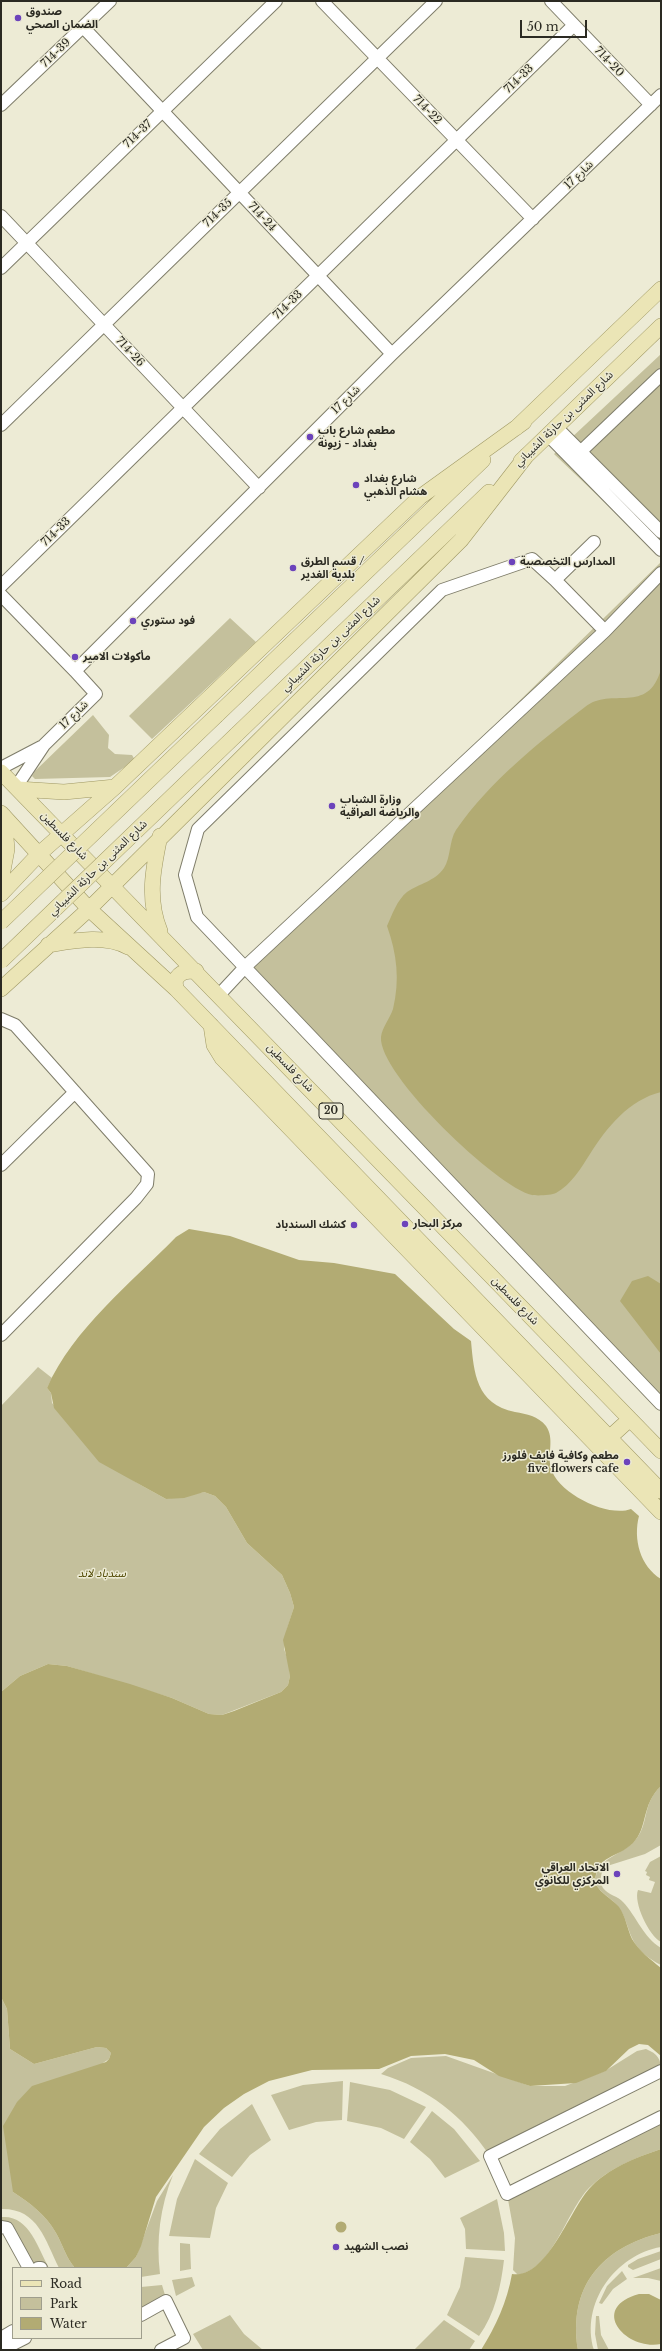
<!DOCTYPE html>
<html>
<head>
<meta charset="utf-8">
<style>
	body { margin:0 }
	#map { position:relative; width:662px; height:2351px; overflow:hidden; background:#edebd5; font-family:"Libre Baskerville",serif }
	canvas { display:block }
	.frame { position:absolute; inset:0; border:2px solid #2b2a22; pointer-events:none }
	.legend { position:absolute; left:12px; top:2267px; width:130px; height:72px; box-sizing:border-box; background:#edebd5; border:1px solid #9f9e8d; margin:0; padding:5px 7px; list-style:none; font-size:12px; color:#2b2a22 }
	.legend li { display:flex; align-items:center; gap:8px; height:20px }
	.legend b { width:20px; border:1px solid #9f9e8d }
	.scale { position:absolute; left:520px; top:20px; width:67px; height:18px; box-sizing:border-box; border:2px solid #2b2a22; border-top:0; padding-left:5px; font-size:12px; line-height:14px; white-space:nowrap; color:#2b2a22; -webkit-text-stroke:3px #edebd5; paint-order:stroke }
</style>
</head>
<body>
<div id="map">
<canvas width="662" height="2351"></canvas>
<div class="frame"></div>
<ul class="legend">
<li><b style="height:5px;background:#ebe5b6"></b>Road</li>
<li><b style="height:11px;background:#c4c09c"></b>Park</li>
<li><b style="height:11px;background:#b2ab73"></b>Water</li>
</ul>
<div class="scale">50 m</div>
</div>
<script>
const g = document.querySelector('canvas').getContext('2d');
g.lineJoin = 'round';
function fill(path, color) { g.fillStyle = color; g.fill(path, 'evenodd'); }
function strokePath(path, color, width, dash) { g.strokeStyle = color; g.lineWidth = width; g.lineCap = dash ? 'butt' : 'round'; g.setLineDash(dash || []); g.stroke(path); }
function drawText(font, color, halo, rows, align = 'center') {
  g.font = font + ' "Libre Baskerville","Noto Sans Arabic",serif'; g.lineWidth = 3; g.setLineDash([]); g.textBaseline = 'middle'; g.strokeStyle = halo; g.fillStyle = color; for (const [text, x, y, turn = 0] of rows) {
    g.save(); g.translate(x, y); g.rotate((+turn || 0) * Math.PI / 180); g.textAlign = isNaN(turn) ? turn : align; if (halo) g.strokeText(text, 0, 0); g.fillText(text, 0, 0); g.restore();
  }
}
fill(new Path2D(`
	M661,354V556L554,454Z
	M661,562V1411L249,966Z
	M230,618L256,642L152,739L129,716Z
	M93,715L109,735L108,748L115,754L132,755L135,760L110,777L35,779L32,776L35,771Z
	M38,1367L52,1378L47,1388L51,1393L52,1403L120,1472L139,1484L166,1499L204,1492L215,1496L226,1507L247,1543L282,1575L290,1593L294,1607L287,1629L284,1649L289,1663L290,1676L288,1685L281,1692L222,1715L209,1714L172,1698L67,1666L48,1664L20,1676L1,1692V1406Z
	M661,1786V1845L645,1854L604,1867C601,1874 599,1881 603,1888C608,1895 618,1896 623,1902C637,1917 643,1937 661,1948V1965C649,1959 638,1951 632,1938C627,1927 626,1917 618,1907C611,1897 601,1894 595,1883C596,1855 623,1857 637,1838C649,1822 642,1804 661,1786Z
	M661,1856V1942C649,1936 633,1902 638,1890L651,1893L655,1882L649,1880L650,1877L646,1875L647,1872L645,1871L650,1862Z
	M1,1997L7,2009L10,2049L34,2064L97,2047L106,2048L111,2053L109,2059L103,2063L14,2185L13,2192C30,2203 46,2215 56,2233C63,2245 66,2258 75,2268H59C45,2240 38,2208 1,2209Z
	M646,2049C658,2054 661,2059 661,2071L490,2156C462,2115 429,2089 381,2074L388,2068L411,2058L446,2056L530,2086H565L605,2071L637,2051Z
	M343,2081L342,2120L316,2122L289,2130L271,2095L303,2085Z
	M350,2082L390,2090L426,2107L404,2139L381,2128L347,2121Z
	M252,2104L271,2140L250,2155L232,2177L199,2154L220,2129Z
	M432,2111L454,2129L480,2161L445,2178L430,2159L410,2142Z
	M661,2118V2149C635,2158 609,2168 589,2188C566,2212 553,2269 518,2275L513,2270L515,2238L507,2194Z
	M195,2159L228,2183L216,2208L210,2238L169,2236L177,2199Z
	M173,2175C160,2207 156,2240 160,2274L141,2277V2268H126L136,2257L157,2201Z
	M497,2199L504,2233L505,2251L466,2249L465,2229L460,2218Z
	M2,2217C29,2215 38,2248 49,2268H29L1,2227Z
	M661,2233V2247C615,2255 580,2304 594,2350H578C568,2287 601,2248 661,2233Z
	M180,2243L190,2244L191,2269L180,2271Z
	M661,2251V2259L633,2270L628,2267V2265L638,2259Z
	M465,2257L504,2260C501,2286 495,2314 479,2336L447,2315L460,2287Z
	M661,2268V2281L648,2278H633Z
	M622,2271L627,2279L613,2289L602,2304L599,2303L607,2286Z
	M192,2277L195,2286L176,2296L172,2280Z
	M162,2285L165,2295L141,2310V2287Z
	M230,2315L244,2334L263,2350H203L193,2334Z
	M596,2316H599L601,2335L609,2350H598L595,2334Z
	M444,2320L475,2341L469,2350H414Z`), '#c4c09c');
fill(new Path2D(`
	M661,669V1092C629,1100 607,1127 590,1154C581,1168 571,1185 556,1193C552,1195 538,1196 532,1195C498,1188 378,1074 381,1037C382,1028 390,1018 393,1009C400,980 397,954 387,926C392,915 397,900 407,892C420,883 434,882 444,868C451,857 449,841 456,830C490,781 538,743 585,707C611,686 648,716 661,669Z
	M189,1229L230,1236L299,1260L334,1263L395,1274L454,1329L471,1341C474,1373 476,1404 515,1412C527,1414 538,1416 546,1426C555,1439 547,1454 551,1468C557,1493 608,1518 631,1509L639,1516C633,1539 640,1566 661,1579V1786C641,1805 648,1828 633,1843C617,1859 596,1854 595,1883C601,1894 611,1898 619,1907C626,1917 627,1928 632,1939C639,1951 650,1959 661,1968V2056L648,2045L639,2044L629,2049L606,2071L576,2083L530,2086L499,2076L474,2060L445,2054L411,2056L379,2069L312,2070L269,2081L244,2094L224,2108L204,2127L156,2197L141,2246L136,2257L126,2268H75C66,2258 63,2245 56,2233C46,2215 30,2203 13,2192L3,2126L17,2102L32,2086L106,2062L109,2059L111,2053L106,2048L97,2047L34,2064L10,2049L7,2009L1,1997V1692L20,1676L48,1664L67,1666L130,1684L172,1698L209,1714L222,1715L234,1711L281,1692L288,1685L290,1676L283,1640L294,1607L290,1593L282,1575L247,1543L226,1507L215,1496L204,1492L184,1498L166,1499L99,1462L54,1408L51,1393L47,1388C73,1329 131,1283 176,1237Z
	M648,1276L661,1284V1354L620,1301L632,1281Z
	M661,2149V2233C601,2248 568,2287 578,2350H481C496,2326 507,2302 512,2274C546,2280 570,2210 589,2189C608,2168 635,2158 661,2149Z
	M335.5 2227a5.5 5.5 0 1 1 11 0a5.5 5.5 0 1 1-11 0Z
	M639,2294H649L661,2300V2344C626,2351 588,2308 639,2294Z`), '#b2ab73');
const minor = new Path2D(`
	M322,1L533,219
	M551,1L651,105
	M83,27L392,354
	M1,105L110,1
	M1,216L259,488
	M1,268L276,1
	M1,425L436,1
	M556,427L661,532
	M548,435L661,550
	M575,457L661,375
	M594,542L555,580L532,559L442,590L198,829L185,875L197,917L661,1404
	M555,580L605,631
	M1,586L574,25
	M1,595L75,671
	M1,768L41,747
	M16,787L44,745L96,694L75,671L392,354L661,95
	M219,995L246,966L605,631L661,573
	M1,1019L15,1025L148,1174L147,1184L136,1198L1,1335
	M1,1165L75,1092
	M661,2071L490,2156L507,2194L661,2117
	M1,2227L7,2228L29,2268
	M38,2268H41
	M141,2315L166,2301L184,2338L161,2350
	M1,2338L13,2331
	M1,2350L25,2338`);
const major = new Path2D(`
	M516,428L661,289
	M521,461L661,326
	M217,715L483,460
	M236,735L489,492
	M1,772L661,1451
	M18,789L64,792L115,787
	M1,813L89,909L176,989L661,1491
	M1,881L7,849L4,816
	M1,894L39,854L115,787L420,497L524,422
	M160,931C147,899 153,869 160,836
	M48,945C72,941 105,934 128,947
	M1,989L89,909L461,540L527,455
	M176,989L175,981C180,971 186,971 196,971
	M211,1025L214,1045L222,1058L661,1512
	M609,1438L630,1419`);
strokePath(minor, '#7f7d6a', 14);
strokePath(major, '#9f9863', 16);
strokePath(minor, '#fff', 12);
strokePath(major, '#ebe5b6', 15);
const majorBridge = new Path2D(`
	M1,922L217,715
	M1,961L236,735`);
strokePath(majorBridge, '#9f9863', 16, []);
strokePath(majorBridge, '#ebe5b6', 15);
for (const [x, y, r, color] of [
	[18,18,4,"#6c43bb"],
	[310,437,4,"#6c43bb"],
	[356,485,4,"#6c43bb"],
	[512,562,4,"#6c43bb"],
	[293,568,4,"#6c43bb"],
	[133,621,4,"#6c43bb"],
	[75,657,4,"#6c43bb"],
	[332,806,4,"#6c43bb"],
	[405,1224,4,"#6c43bb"],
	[354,1225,4,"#6c43bb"],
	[627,1462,4,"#6c43bb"],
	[617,1874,4,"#6c43bb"],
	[336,2247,4,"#6c43bb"]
]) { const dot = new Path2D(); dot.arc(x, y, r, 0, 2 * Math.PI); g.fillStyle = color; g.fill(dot); strokePath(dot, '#edebd5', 1.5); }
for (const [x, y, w] of [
	[331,1111,24]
]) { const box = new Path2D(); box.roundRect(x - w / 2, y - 8, w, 16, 3); g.fillStyle = '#edebd5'; g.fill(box); strokePath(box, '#2b2a22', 1); }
drawText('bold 10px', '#2b2a22', null, [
	["20",331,1111]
]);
drawText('bold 11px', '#2b2a22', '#edebd5', [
	["صندوق",26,12],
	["الضمان الصحي",26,25],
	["مطعم شارع باب",318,431],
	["بغداد - زيونة",318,444],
	["شارع بغداد",364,479],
	["هشام الذهبي",364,492],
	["قسم الطرق /",301,562],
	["بلدية الغدير",301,575],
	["المدارس التخصصية",520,562],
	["فود ستوري",141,621],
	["مأكولات الامير",83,657],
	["وزارة الشباب",340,800],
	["والرياضة العراقية",340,813],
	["مركز البحار",413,1224],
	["كشك السندباد",346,1225,"right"],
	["مطعم وكافية فايف فلورز",619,1456,"right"],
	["five flowers cafe",619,1469,"right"],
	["الاتحاد العراقي",609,1868,"right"],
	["المركزي للكانوي",609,1881,"right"],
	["نصب الشهيد",344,2247]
], 'left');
drawText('11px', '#2b2a22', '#edebd5', [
	["714-39",56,53,-44],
	["714-20",609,62,46],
	["714-33",519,79,-44],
	["714-22",427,110,46],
	["714-37",138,134,-44],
	["شارع 17",579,175,-44],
	["714-35",218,213,-44],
	["714-24",262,217,47],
	["714-33",288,305,-44],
	["714-26",130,352,47],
	["شارع 17",346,400,-45],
	["شارع المثنى بن حارثة الشيباني",564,419,-44],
	["714-33",56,532,-44],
	["شارع المثنى بن حارثة الشيباني",331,644,-44],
	["شارع 17",74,715,-45],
	["شارع فلسطين",64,836,46],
	["شارع المثنى بن حارثة الشيباني",98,868,-44],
	["شارع فلسطين",290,1068,46],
	["شارع فلسطين",515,1301,46]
]);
drawText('italic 11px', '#4f4700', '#edebd5', [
	["سندباد لاند",102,1574]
]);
</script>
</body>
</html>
